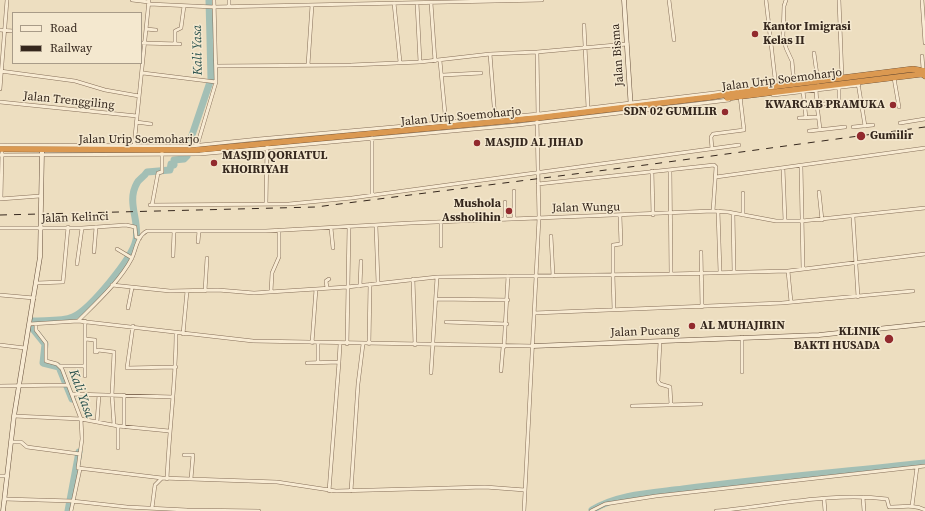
<!DOCTYPE html>
<html>
<head>
<meta charset="utf-8">
<style>
	body { margin:0 }
	#map { position:relative; width:925px; height:511px; overflow:hidden; background:#eddec0; font-family:"Source Serif 4",serif }
	canvas { display:block }
	.legend { position:absolute; left:12px; top:12px; width:130px; height:52px; box-sizing:border-box; background:#f4e8cf; border:1px solid #a89b88; margin:0; padding:5px 7px; list-style:none; font-size:12px; color:#35271d }
	.legend li { display:flex; align-items:center; gap:8px; height:20px }
	.legend b { width:20px; border:1px solid #a89b88 }
</style>
</head>
<body>
<div id="map">
<canvas width="925" height="511"></canvas>
<ul class="legend">
<li><b style="height:5px;background:#f8ebd3"></b>Road</li>
<li><b style="height:5px;background:#35271d"></b>Railway</li>
</ul>
</div>
<script>
const g = document.querySelector('canvas').getContext('2d');
g.lineJoin = 'round';
function strokePath(path, color, width, dash) { g.strokeStyle = color; g.lineWidth = width; g.lineCap = dash ? 'butt' : 'round'; g.setLineDash(dash || []); g.stroke(path); }
function drawText(font, color, halo, rows, align = 'center') {
  g.font = font + ' "Source Serif 4",serif'; g.lineWidth = 3; g.setLineDash([]); g.textBaseline = 'middle'; g.strokeStyle = halo; g.fillStyle = color; for (const [text, x, y, turn = 0] of rows) {
    g.save(); g.translate(x, y); g.rotate((+turn || 0) * Math.PI / 180); g.textAlign = isNaN(turn) ? turn : align; if (halo) g.strokeText(text, 0, 0); g.fillText(text, 0, 0); g.restore();
  }
}
strokePath(new Path2D(`
	M189,144L211,79L209,0
	M72,399L59,367L43,363L45,344L33,329V321C45,320 62,322 73,317C90,309 132,259 136,240C140,221 126,202 137,183C139,179 144,177 147,172L170,170L171,164L174,165V160L184,159L187,156
	M592,510C618,494 652,493 683,489C763,478 844,472 925,463
	M68,511L79,452`), '#a3bfb5', 7);
const street = new Path2D(`
	M132,0L149,2
	M669,0L674,40
	M766,0L776,87
	M786,0L784,6L783,36L786,48L792,61L794,84
	M839,0L842,78
	M922,0L925,43
	M394,3L400,62
	M417,3L420,62
	M431,3L435,61
	M149,4L214,7L542,0
	M229,6V0
	M584,25L588,108
	M146,29L156,30
	M0,30L13,31
	M141,43L180,44
	M175,44V31L181,28L184,6
	M537,52L538,116
	M814,53L818,82
	M490,54L495,118
	M922,56L923,68
	M440,61L446,124
	M308,65L312,5
	M216,66L351,65L420,62L490,54L537,52L627,44
	M0,71L75,81L105,90L139,96
	M143,73L216,82
	M443,75L481,73
	M894,78L899,107
	M858,83L865,126
	M0,89L7,0
	M816,89L817,105H819L839,101V86
	M803,91L806,118
	M773,95L859,85
	M0,102L137,116
	M817,105L820,129
	M799,118L818,117
	M136,122L151,124
	M900,123L925,119
	M853,127L873,125
	M809,131L845,127
	M0,145L191,146L259,139L539,114L739,90
	M134,146L149,0
	M197,146L216,82L214,0
	M712,149L711,137L713,134L744,130L740,96
	M0,155L200,154L518,125L729,100
	M801,166L803,269
	M783,168L785,221
	M670,170L671,274
	M652,171L653,215
	M716,177L925,148
	M538,184L714,165L716,167L713,211
	M819,192L822,220
	M372,195V138
	M1,198L2,152
	M0,199L40,196
	M266,204L267,146
	M150,205L289,204L352,198L739,145
	M152,205L158,173L162,172V152
	M718,211L720,272
	M733,213L734,272
	M743,215V193
	M853,217L858,297
	M514,219V191
	M505,220V202
	M376,226L378,283
	M0,228H82L126,225L135,227L136,237L140,238
	M331,228L333,248
	M551,236L553,276
	M198,242L199,231
	M441,246V222
	M117,249L132,258
	M94,252L96,227
	M701,252L702,307
	M173,256L174,232
	M77,264L82,228
	M788,271L791,302
	M613,275V245L621,244L620,216
	M613,275L614,310
	M437,277L671,274L788,271L925,254
	M413,279L415,345
	M37,283L63,282L68,227
	M112,285L170,291L218,290L254,293L347,287L437,277L431,373
	M360,286L361,261
	M327,288L326,281L329,279
	M205,291L207,258
	M271,292L272,273L279,257V230
	M0,295L34,298
	M436,299L508,300
	M128,308L132,288
	M534,313L782,303L913,291
	M78,321C97,302 120,281 132,258C136,249 137,236 147,231H266L411,223L713,211L728,212L776,221H802L925,208
	M85,321V376
	M446,322L507,324
	M30,324L78,321L253,341L533,346
	M36,324V330L46,343V361L57,364L62,369L81,419L82,439L78,468L162,478
	M133,326L127,368L176,367
	M183,334L187,291
	M85,339L95,340V352H97L98,350L114,352L112,395L114,425
	M660,342L658,381L660,384L670,387L671,405
	M312,343L316,289
	M318,343V362
	M347,344L349,227
	M369,344L370,284
	M0,345L25,348
	M504,347L508,276
	M339,362L340,344
	M307,363L339,362L329,491
	M60,366H85
	M501,371L503,347
	M742,372V337
	M0,386L68,385
	M73,394L173,397
	M124,395V427
	M632,406L701,404
	M14,416L81,419L118,426L169,431
	M97,422L99,395
	M11,442H21L27,447L80,454
	M118,448V426
	M184,455H193L191,479
	M0,476H7
	M167,479C169,430 176,382 176,333
	M351,491L358,384L363,344
	M863,497L864,511
	M5,499L72,501L127,507L187,510L259,511
	M824,499L825,511
	M912,506L917,467
	M152,508L155,485L162,478L277,482L336,491L485,487L525,490
	M71,511L80,469
	M524,511L539,218L537,121
	M591,511L605,504L656,496L925,466
	M716,511C773,506 830,492 887,499L889,507C901,507 915,504 925,510`);
const secondary = new Path2D(`
	M624,0L631,110
	M533,346L819,335L925,324
	M3,511L14,416L40,257L42,152`);
const highway = new Path2D(`
	M727,98L922,74L925,76
	M0,149L196,150L537,118L711,97L770,87L913,69L925,71`);
strokePath(street, '#856e58', 4);
strokePath(secondary, '#67503c', 5);
strokePath(highway, '#533d2d', 6);
strokePath(street, '#f8ebd3', 3);
strokePath(secondary, '#f8ebd3', 4);
strokePath(highway, '#db9951', 5.5);
strokePath(new Path2D(`
	M0,215L316,207L653,164L925,127`), '#35271d', 1, [7, 7]);
for (const [x, y, r, color] of [
	[755,34,4,"#922a2e"],
	[893,105,4,"#922a2e"],
	[725,112,4,"#922a2e"],
	[861,136,5,"#922a2e"],
	[477,143,4,"#922a2e"],
	[214,163,4,"#922a2e"],
	[509,211,4,"#922a2e"],
	[692,326,4,"#922a2e"],
	[889,339,5,"#922a2e"]
]) { const dot = new Path2D(); dot.arc(x, y, r, 0, 2 * Math.PI); g.fillStyle = color; g.fill(dot); strokePath(dot, '#f4e8cf', 1.5); }
drawText('bold 12px', '#35271d', '#f4e8cf', [
	["Kantor Imigrasi",763,27],
	["Kelas II",763,41],
	["KWARCAB PRAMUKA",885,105,"right"],
	["SDN 02 GUMILIR",717,112,"right"],
	["Gumilir",870,136],
	["MASJID AL JIHAD",485,143],
	["MASJID QORIATUL",222,156],
	["KHOIRIYAH",222,170],
	["Mushola",501,204,"right"],
	["Assholihin",501,218,"right"],
	["AL MUHAJIRIN",700,326],
	["KLINIK",880,332,"right"],
	["BAKTI HUSADA",880,346,"right"]
], 'left');
drawText('12px', '#35271d', '#f4e8cf', [
	["Jalan Bisma",618,55,-94],
	["Jalan Urip Soemoharjo",782,80,-7],
	["Jalan Trenggiling",69,101,6],
	["Jalan Urip Soemoharjo",461,117,-5],
	["Jalan Urip Soemoharjo",139,140],
	["Jalan Wungu",586,208,-1],
	["Jalan Kelinci",75,218,-2],
	["Jalan Pucang",645,332,-2]
]);
drawText('italic 13px', '#2c5450', '#f4e8cf', [
	["Kali Yasa",198,50,-91],
	["Kali Yasa",81,394,70]
]);
</script>
</body>
</html>
